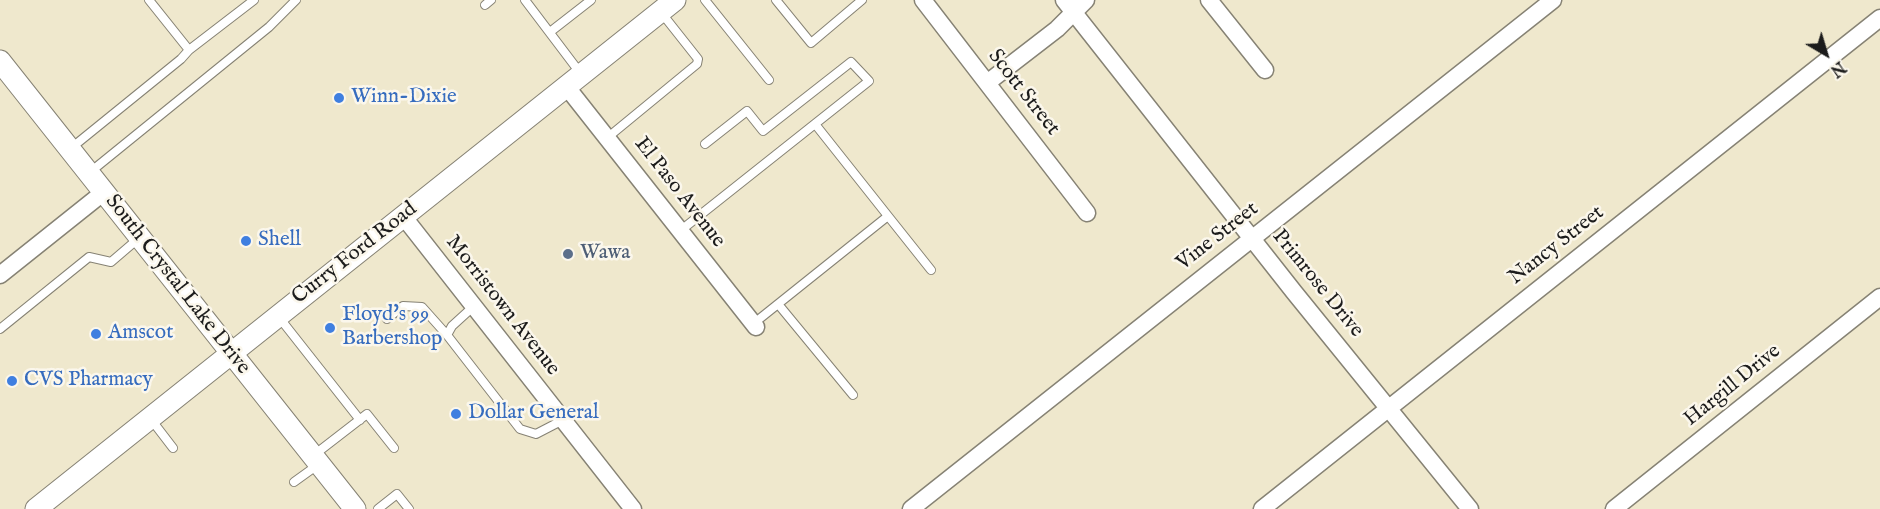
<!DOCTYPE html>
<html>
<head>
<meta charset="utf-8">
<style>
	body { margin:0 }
	#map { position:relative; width:1880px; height:509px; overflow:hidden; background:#efe8cd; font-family:"IM FELL English",serif }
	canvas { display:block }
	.north { position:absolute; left:1796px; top:24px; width:60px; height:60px; -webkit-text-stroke:4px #fbf7ec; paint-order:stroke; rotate:142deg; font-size:16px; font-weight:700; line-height:24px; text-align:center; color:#1c1c1c }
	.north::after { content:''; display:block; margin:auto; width:21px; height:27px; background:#1c1c1c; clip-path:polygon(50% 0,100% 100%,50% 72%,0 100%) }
</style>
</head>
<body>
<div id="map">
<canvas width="1880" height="509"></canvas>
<div class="north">N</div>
</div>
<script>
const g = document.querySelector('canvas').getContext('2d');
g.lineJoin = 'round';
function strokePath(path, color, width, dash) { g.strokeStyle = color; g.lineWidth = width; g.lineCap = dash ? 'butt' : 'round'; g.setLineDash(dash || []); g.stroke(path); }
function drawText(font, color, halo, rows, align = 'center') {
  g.font = font + ' "IM FELL English",serif'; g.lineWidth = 5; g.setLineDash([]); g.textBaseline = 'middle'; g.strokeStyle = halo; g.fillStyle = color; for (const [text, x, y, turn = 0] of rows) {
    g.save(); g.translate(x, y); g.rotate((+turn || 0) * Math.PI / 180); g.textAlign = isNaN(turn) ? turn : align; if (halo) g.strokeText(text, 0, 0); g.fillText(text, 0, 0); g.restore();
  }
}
const service = new Path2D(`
	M149,0L189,50L254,0
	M525,0L581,74
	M705,0L769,80
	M776,0L811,43L862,0
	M485,5L491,0
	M550,32L591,0
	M815,124L888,216
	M607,138L697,64L698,59L660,11
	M70,149L181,59L189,50
	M89,173L269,27L296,0
	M680,231L869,81L851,62L763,131L747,111L705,144
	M778,304L888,216L931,270
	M474,306L452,326L447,335L520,429L536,434L563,420
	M278,316L360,420
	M387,319L403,306L422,307L447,335
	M753,324L778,304L853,395
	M0,329L89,257L111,262L139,238
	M150,418L173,448
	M314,455L367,414L394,448
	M294,482L319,464
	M378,509L397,494L409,509`);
const minor = new Path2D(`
	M923,0L1087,213
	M1064,0L1294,292L1470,509
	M1209,0L1265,70
	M987,83L1057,29L1086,0
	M566,86L756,327
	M403,216L633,509
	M0,275L104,192
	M911,509L1553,0
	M1262,509L1880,18
	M1614,509L1880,297`);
const tertiary = new Path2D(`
	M0,61L355,509
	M36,509L675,0`);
strokePath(service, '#868274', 10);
strokePath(minor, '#868274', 19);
strokePath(tertiary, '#868274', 23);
strokePath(service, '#fff', 8);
strokePath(minor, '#fff', 16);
strokePath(tertiary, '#fff', 21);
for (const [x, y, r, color] of [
	[339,98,6,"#3f7fe0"],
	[246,241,6,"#3f7fe0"],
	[568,254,6,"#5c6f8a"],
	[330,328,6,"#3f7fe0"],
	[96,334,6,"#3f7fe0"],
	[12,381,6,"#3f7fe0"],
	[456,414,6,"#3f7fe0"]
]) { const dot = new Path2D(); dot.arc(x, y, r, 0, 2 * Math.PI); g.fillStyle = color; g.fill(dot); strokePath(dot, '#fbf7ec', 2); }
drawText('21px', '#1c1c1c', '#fbf7ec', [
	["Scott Street",1023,93,52],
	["El Paso Avenue",679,193,52],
	["Vine Street",1218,237,-38],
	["Nancy Street",1557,246,-38],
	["Curry Ford Road",355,254,-38],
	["Primrose Drive",1317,284,51],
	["South Crystal Lake Drive",177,285,52],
	["Morristown Avenue",502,306,52],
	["Hargill Drive",1733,386,-39]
]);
drawText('21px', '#366cbe', '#fbf7ec', [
	["Winn-Dixie",351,98],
	["Shell",258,241],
	["Floyd's 99",342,316],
	["Barbershop",342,340],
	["Amscot",108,334],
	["CVS Pharmacy",24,381],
	["Dollar General",468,414]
], 'left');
drawText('21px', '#4e5e75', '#fbf7ec', [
	["Wawa",580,254]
], 'left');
</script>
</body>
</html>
